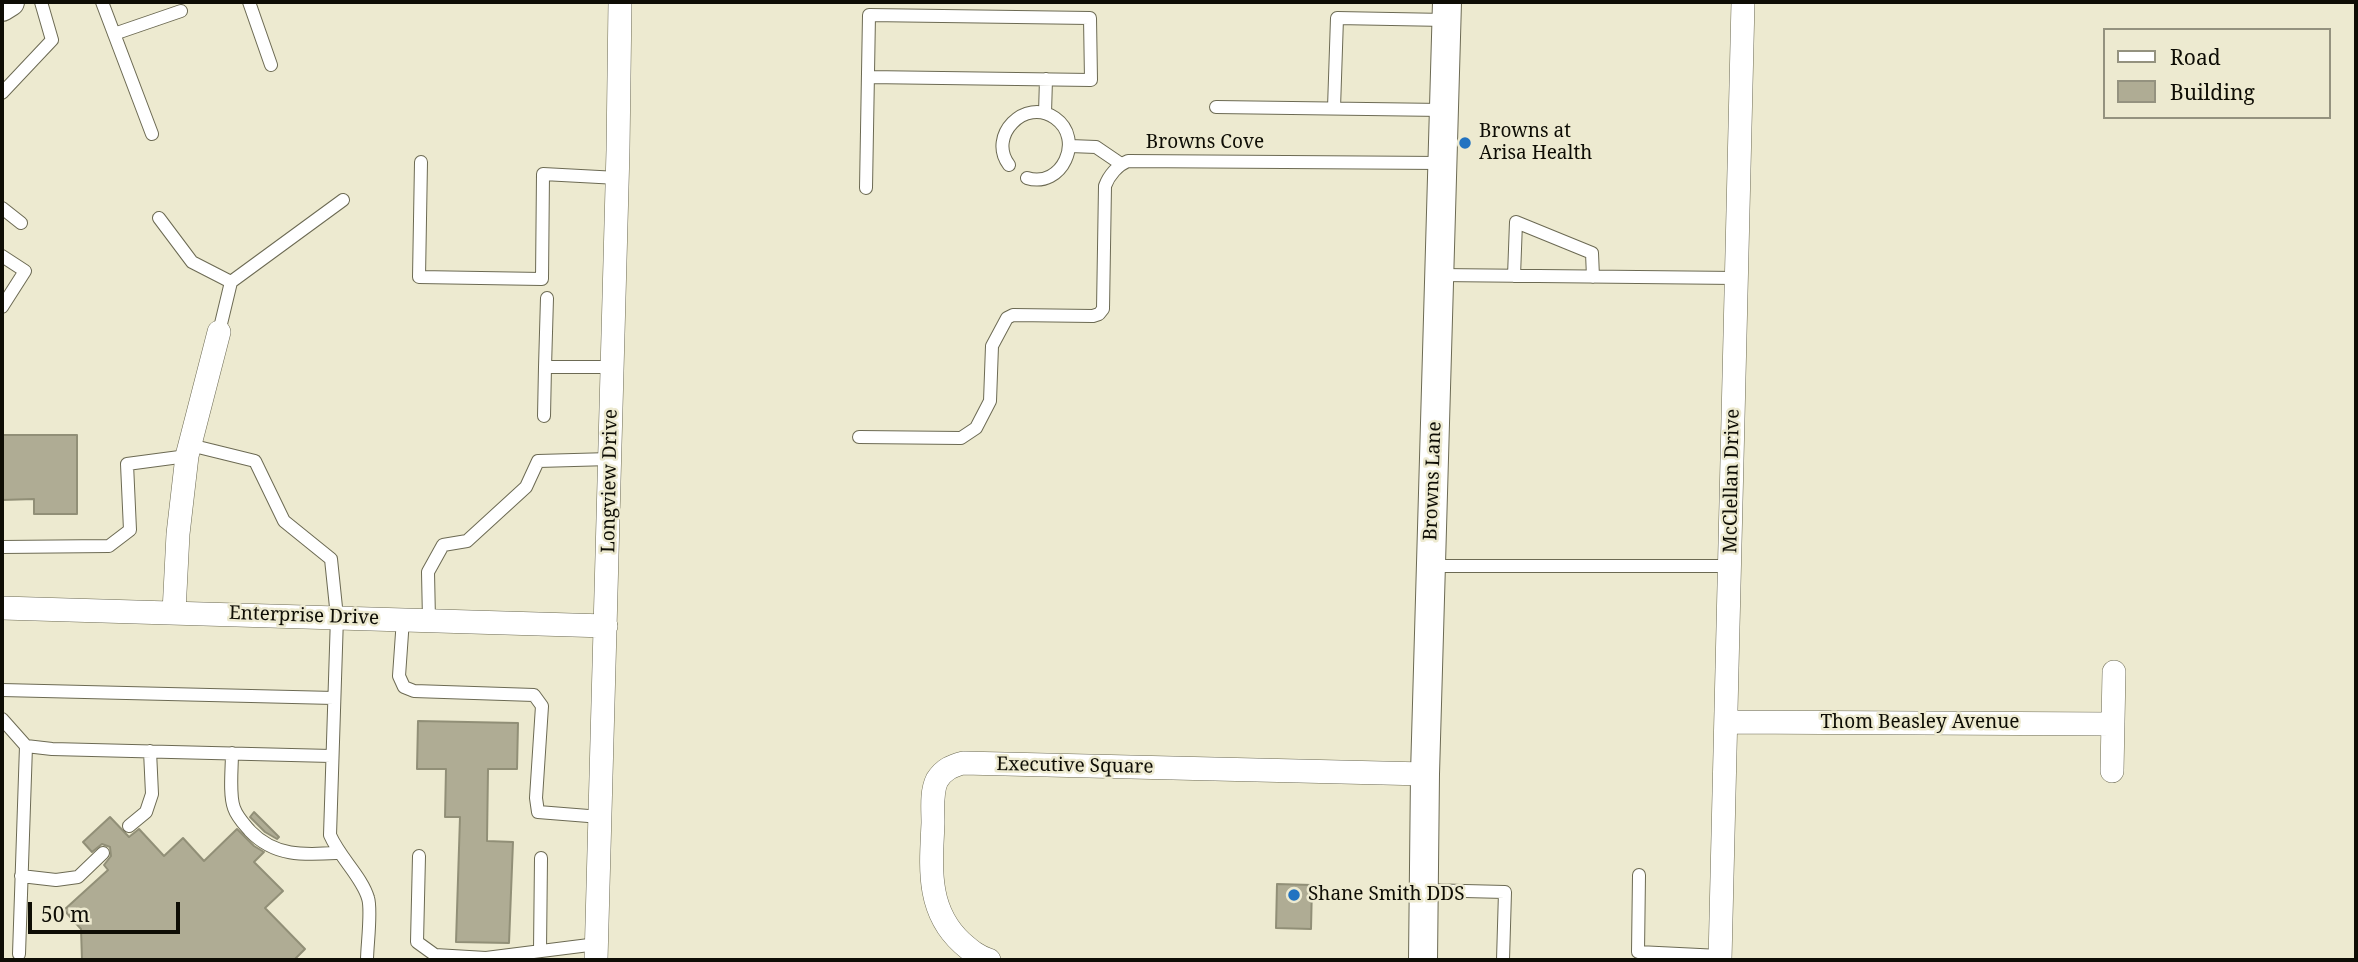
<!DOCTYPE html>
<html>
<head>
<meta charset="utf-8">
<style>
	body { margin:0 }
	#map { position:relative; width:2358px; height:962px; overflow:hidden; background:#edead0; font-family:"Noto Serif",serif }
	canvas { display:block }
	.frame { position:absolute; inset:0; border:4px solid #0e0d05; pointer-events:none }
	.legend { position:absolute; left:2103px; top:28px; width:228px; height:91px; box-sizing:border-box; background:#edead0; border:2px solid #94927f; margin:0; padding:9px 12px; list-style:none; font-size:21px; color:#0e0d05 }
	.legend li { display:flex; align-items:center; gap:14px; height:35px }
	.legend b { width:35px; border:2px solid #94927f }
	.scale { position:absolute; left:28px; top:902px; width:152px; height:32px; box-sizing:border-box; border:4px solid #0e0d05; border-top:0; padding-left:9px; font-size:21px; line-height:24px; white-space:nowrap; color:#0e0d05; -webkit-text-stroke:5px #edead0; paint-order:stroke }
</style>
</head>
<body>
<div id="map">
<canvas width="2358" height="962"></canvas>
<div class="frame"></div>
<ul class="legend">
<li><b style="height:9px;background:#fff"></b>Road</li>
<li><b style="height:19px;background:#afac94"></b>Building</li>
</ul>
<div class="scale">50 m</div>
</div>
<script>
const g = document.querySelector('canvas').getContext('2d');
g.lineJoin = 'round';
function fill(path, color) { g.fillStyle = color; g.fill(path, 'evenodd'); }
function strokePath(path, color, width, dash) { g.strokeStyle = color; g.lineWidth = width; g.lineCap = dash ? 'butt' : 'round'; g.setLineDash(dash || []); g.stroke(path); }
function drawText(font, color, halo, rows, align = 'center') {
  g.font = font + ' "Noto Serif",serif'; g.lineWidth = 5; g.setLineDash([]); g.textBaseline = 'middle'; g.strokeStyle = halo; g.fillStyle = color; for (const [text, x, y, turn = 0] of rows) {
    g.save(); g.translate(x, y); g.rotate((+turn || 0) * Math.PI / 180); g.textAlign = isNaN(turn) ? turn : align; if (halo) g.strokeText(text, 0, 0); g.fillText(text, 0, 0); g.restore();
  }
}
const building = new Path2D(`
	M2,435H77V514H34V499L2,500Z
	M418,721L518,723L517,769H488L487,841L513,842L509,943L456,942L460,817H445L446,769H417Z
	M254,812L279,837L277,839L265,832L250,817Z
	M110,817L129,837L139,829L164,856L183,838L204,861L237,829L254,846L264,852L254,862L283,891L265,908L305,949L294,960H82L81,929L64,910L108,870L104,865L111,856L110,847L102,844L92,852L83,842Z
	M1277,884L1312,885L1311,929L1276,928Z`);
fill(building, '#afac94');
strokePath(building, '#918f77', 2);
const service = new Path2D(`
	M102,2L152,134
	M249,2L271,65
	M114,34L181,11
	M2,93L52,40L41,2
	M1216,107L1443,110
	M1334,108L1337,18L1446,20
	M1045,113L1046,79
	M1070,146L1096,147L1121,164
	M421,162L419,277L542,279L543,174L618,178
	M1009,165C987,136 1025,97 1055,118C1085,139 1062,189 1027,178
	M866,188L869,15L1090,18L1091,80L868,77
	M2,208L21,223
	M159,218L192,262L231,282
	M2,256L25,271L2,307
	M1439,275L1737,278
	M1514,276L1516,222L1592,253L1593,277
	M547,298L545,367H613
	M219,332L231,282L343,200
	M544,416L545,367
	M859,437L961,438L976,428L990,401L992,346L1007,318L1013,315L1093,316L1099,314L1103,309L1105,186C1109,175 1118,165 1128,161L1442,163
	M190,445L255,461L284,521L331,559L337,617L330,835C340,858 362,877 368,898C372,910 367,946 367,960
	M2,547L109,546L130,530L127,464L187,456
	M1431,566H1730
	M403,619L399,676L404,687L414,691L534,695L542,706L536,798L538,812L601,817
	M429,620L428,572L443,545L467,541L526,487L538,461L610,459
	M2,690L334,698
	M2,719L26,746L52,749L331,756
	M232,753C232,768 229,795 234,808C237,817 244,824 250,831C275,857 304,855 337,853
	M129,826L146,812L152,794L150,751
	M419,856L417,942L435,955L486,958L597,944
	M1639,875L1638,952L1720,956
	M21,876L56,880L78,877L103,853
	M1424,890L1505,892L1503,960
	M540,950L541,858
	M19,954L26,746`);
const minor = new Path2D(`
	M2,608L606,626
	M174,612L178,534L187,456L219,332
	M1727,722L2113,724
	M2112,771L2114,672
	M596,960L618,150L620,2
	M989,960C978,957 970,950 962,943C926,910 931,867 933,823C933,810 931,792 937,780C944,769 952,766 963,763L1425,774
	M1720,960L1743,2`);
const tertiary = new Path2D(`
	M2,7L10,2
	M1423,960L1425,774L1447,2`);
strokePath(service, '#6c6a53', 14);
strokePath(minor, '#6c6a53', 24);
strokePath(tertiary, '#6c6a53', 30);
strokePath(service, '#fff', 12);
strokePath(minor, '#fff', 23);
strokePath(tertiary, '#fff', 28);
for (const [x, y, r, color] of [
	[1465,143,7,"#2273c1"],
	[1294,895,7,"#2273c1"]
]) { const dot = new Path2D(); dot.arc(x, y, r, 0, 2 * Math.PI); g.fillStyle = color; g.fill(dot); strokePath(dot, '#edead0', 2.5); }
drawText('19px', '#0e0d05', '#edead0', [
	["Browns at",1479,132],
	["Arisa Health",1479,154],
	["Shane Smith DDS",1308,895]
], 'left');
drawText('19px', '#0e0d05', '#edead0', [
	["Browns Cove",1205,143],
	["Longview Drive",610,481,-89],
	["Browns Lane",1433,481,-88],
	["McClellan Drive",1732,481,-89],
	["Enterprise Drive",304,616,2],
	["Thom Beasley Avenue",1920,723],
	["Executive Square",1075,766,1]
]);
</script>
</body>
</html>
